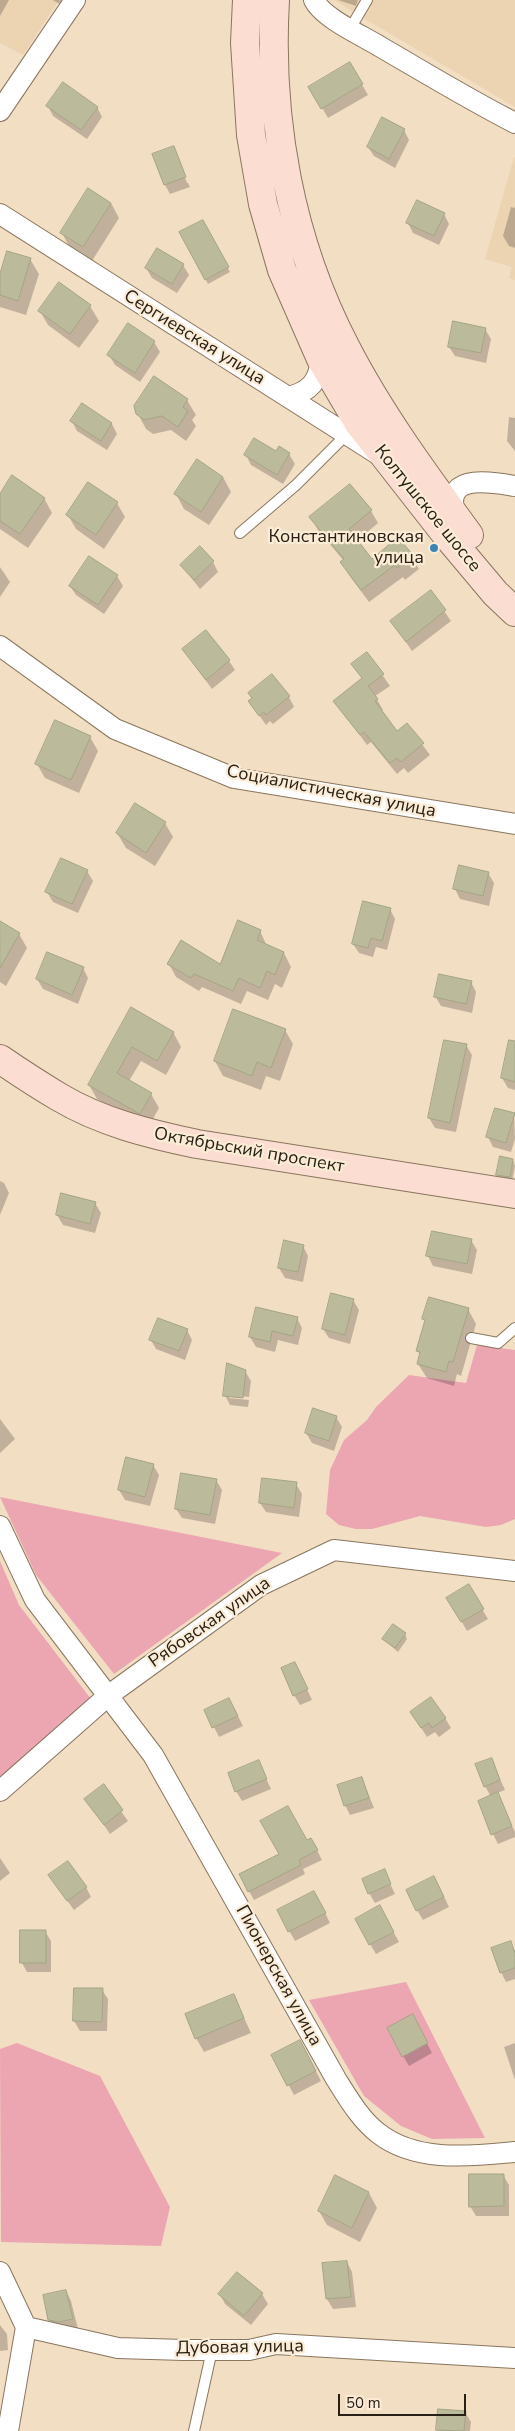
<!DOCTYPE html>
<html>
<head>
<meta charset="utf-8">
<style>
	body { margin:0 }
	#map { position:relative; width:515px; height:2431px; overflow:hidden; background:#f2dec3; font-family:"Nunito Sans",sans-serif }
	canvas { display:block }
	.scale { position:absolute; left:338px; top:2394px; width:128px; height:22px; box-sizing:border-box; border:2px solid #282016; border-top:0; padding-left:6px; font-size:15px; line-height:18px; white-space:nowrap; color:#282016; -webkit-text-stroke:4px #fcecd6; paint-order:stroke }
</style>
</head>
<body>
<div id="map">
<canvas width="515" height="2431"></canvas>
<div class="scale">50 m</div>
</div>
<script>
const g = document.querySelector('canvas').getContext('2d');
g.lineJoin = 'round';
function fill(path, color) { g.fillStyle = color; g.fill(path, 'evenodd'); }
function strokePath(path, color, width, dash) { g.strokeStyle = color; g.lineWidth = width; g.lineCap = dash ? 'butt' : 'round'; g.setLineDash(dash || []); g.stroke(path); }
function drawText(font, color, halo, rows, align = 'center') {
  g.font = font + ' "Nunito Sans",sans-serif'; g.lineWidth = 4.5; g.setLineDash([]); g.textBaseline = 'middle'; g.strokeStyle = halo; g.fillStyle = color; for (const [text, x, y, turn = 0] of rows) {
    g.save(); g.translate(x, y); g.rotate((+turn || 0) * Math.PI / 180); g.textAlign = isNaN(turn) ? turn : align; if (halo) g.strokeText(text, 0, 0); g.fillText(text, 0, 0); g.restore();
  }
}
fill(new Path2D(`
	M0,0H59L23,55L0,43Z
	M334,0H515V107L358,15Z
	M514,157H515V280L509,278L512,267L485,259Z`), '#ecd3b2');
fill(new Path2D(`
	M477,1345L515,1350V1519L501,1525L486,1527L420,1516L372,1529H356L339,1525L326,1514L330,1470L344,1440L367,1420L376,1407L409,1375L466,1383Z
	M0,1497L282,1553L114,1674L36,1575Z
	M0,1561L19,1605L91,1699L0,1781Z
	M406,1982L485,2138L432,2139L401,2126L364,2096L309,2000Z
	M17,2043L100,2076L170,2207L161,2246L1,2242L0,2049Z`), '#eca6b2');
fill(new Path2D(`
	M0,0H9L0,16Z
	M53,0H70L65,8Z
	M338,0H358L356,6Z
	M350,64L368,95L328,118L310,87Z
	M48,106L97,107L102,117L87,139L53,116Z
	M404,130L409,140L395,168L374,156L368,147Z
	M173,147L187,183H188L190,187L170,194L165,185Z
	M111,203L119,218L92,261L70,248L62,233Z
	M511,207L515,208V248L509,246L503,236Z
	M444,214L449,224L439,245L413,233L408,223Z
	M203,222L230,272L208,284L181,233Z
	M30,259L39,274L26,315L0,307V277Z
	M183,265L189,275L177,293L152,278L146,268Z
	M59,284L90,306L99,321L79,348L48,325L40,311Z
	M129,325L154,342L160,352L140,382L115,365L109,355Z
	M485,329L491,339L486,363L455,356L449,347Z
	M155,378L187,400L196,415L192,420L196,426L186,441L171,430L153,434L146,429L138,414Z
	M82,405L112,424L117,434L107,450L77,431L72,421Z
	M509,417L515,418V451L507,441Z
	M289,454L295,464L283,484L251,465L246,455Z
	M223,477L231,492L209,525L184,509L176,494Z
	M0,496L44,498L52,513L28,548L0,529Z
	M117,503L125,517L104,549L76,529L68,515Z
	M371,511L378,523L357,541L371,560L398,539L419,569L405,580L403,577L369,602L349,575L342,563L344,561L318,530L311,518Z
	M213,562L218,572L200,589L181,565Z
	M0,567L10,582L0,597Z
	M117,576L123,586L104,614L76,595L70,586Z
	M431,592L451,621L412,651L392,622Z
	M183,650L229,661L235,670L212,689Z
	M367,653L390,686L375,696L383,710L381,712L397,733L407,724L430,755L408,773L404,768L397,774L371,742L367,745L335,701L363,680L353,664Z
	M249,693L289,697L294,707L273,724L270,721L266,725L249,701L252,699Z
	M90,737L98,751L79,793L45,778L37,764Z
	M165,823L173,837L155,866L126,848L117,833Z
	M87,871L93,881L78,913L53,902L47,892Z
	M488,873L494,883L489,906L460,899L455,889Z
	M390,909L395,919L387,950L376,947L373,957L359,953L353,944Z
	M0,923L19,934L27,948L6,986L0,982Z
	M260,931L267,946L284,953L291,967L282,988L275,984L268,1000L247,991L241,1004L202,987L199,991L176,977L169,964L220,966Z
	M83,968L88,978L78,1004L43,989L37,979Z
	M471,982L476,992L472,1013L441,1006L435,996Z
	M132,1009L173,1032L181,1047L166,1075L141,1061L129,1081L151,1094L159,1108L148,1128L97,1099L89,1085Z
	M285,1030L293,1044L280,1081L266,1076L261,1090L223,1076L215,1061Z
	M466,1045L472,1055L456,1132L435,1128L429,1118Z
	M515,1064V1090L508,1088L502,1078Z
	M514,1114L515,1139L511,1152L493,1147L488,1137Z
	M513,1160L515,1166L512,1181L500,1180L497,1175Z
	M0,1181L4,1183L9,1193L0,1215Z
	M95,1203L101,1213L95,1233L63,1225L57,1215Z
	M471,1240L477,1250L472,1274L433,1266L428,1256Z
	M303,1246L308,1256L303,1282L285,1278L279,1268Z
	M353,1300L359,1310L350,1344L329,1338L323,1329Z
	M468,1309L476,1324L461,1376L457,1374L454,1386L427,1378L418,1364L420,1356L418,1351L426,1323L424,1319Z
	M297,1318L302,1328L298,1345L278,1340L275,1352L256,1347L250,1337Z
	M187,1330L192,1340L185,1360L156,1349L151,1340Z
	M245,1371L251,1381L249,1397L229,1395V1398L249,1400L248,1407L230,1405L225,1395Z
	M336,1417L342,1427L334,1451L312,1443L306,1433Z
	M0,1419L15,1439L0,1453Z
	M153,1465L159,1475L150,1506L125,1500L119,1490Z
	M216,1480L222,1490L215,1524L182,1518L176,1509Z
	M296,1484L302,1494L299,1517L266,1512L260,1503Z
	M468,1586L488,1619L467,1631L448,1598Z
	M405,1634L407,1639L398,1652L383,1639Z
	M295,1663L312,1700L300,1705L294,1695Z
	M235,1710L243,1726L219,1737L206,1711Z
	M411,1712L445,1718L451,1728L439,1737L435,1732L427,1737Z
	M491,1759L505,1790L497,1793L515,1832V1837L498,1844L493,1834L491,1797L485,1786Z
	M258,1762L271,1789L242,1801L236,1791Z
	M362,1778L374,1808L350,1815L345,1805Z
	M103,1786L128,1821L110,1834L86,1799Z
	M307,1841L316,1848L322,1860L303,1869L305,1874L254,1900L249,1891L280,1855Z
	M0,1858L10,1873L0,1881Z
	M384,1871L395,1894L375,1903L369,1893Z
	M56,1885L86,1887L91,1897L74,1910Z
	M440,1888L449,1907L423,1920L417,1910Z
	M320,1902L330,1923L295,1941L278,1911Z
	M385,1917L399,1942L376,1954L370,1944Z
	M45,1931L51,1941V1972H27L22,1963Z
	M510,1943L515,1951V1979L506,1982L501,1972Z
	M102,1990L108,1999L107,2031H80L74,2021Z
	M234,1996L251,2033L204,2052L196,2038Z
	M418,2026L432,2053L409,2066L403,2056Z
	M515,2043V2080L504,2047Z
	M306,2052L321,2081L294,2095L273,2056Z
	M503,2175L509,2185V2216H476L470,2206Z
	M336,2177L369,2193L377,2208L360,2242L327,2225L319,2211Z
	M347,2262L352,2272L356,2307L333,2309L327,2299L324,2264Z
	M66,2291L71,2301L78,2329L55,2330L50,2319Z
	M220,2294H262L268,2304L251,2325L225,2304Z
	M0,2325L7,2334L8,2350L0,2351Z
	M465,2412L471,2422L470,2431H438L437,2430Z`), '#0003');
const building = new Path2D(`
	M350,62L363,84L321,109L308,87Z
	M63,82L98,107L81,130L46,106Z
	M382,117L405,129L389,159L367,147Z
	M174,146L186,177L164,185L152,154Z
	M88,188L111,203L83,247L60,233Z
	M417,200L445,213L434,236L406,223Z
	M203,220L229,267L205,280L179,232Z
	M157,248L184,264L172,284L145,268Z
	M7,251L31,258L18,301L0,295V274Z
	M59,282L91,305L70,334L38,311Z
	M453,321L486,328L481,353L448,347Z
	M128,323L155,341L135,373L107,355Z
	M154,376L188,399L183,407L188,411L178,427L162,416L144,420L136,414L134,406Z
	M82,403L112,423L101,441L70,421Z
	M254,438L276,451L279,446L290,453L277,475L244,455Z
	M197,459L223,477L201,512L174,494Z
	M12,475L45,498L20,534L0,521V494Z
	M88,482L118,502L96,535L66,515Z
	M350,484L372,510L349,529L372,559L398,537L413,555L397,568L395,565L361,590L340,562L344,559L309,517Z
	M200,546L214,561L194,580L180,565Z
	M89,556L118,575L98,605L69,586Z
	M431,590L446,610L406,642L390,621Z
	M206,630L230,660L206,680L182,649Z
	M367,652L384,674L368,686L378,699L375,701L397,731L407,723L424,743L401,762L397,758L390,763L364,732L360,735L333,701L362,678L351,664Z
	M272,674L290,696L266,715L264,712L259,716L248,701L252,698L248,693Z
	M55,720L91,736L71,780L35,764Z
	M135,803L166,822L146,853L116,833Z
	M61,858L88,870L72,904L45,892Z
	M459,865L489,872L483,896L453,889Z
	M363,901L391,908L382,941L371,938L368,948L352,944Z
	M238,920L261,930L257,940L284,952L275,975L267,971L260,988L239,978L233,991L194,974L191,978L167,964L181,940L220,964Z
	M0,921L20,933L0,968Z
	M47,952L84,967L72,995L36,979Z
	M439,974L472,981L466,1004L434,997Z
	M131,1007L174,1032L157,1061L132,1047L117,1073L152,1093L140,1114L88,1085Z
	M233,1009L286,1029L271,1068L257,1062L252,1076L214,1061Z
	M444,1040L467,1044L450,1123L428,1118Z
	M509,1040L515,1041V1082L501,1078Z
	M495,1108L515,1113L506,1143L486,1137Z
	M500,1156L513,1159L510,1177L496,1175Z
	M61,1193L96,1202L90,1224L56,1215Z
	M432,1231L472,1239L467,1264L426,1256Z
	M284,1240L304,1245L298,1272L278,1268Z
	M331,1293L354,1299L345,1335L322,1329Z
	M429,1297L469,1308L453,1362L449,1361L446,1372L417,1364L420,1352L416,1351L425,1320L422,1319Z
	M256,1307L298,1317L293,1336L272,1331L270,1342L249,1337Z
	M158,1318L188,1329L179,1351L149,1340Z
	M227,1363L246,1370L243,1398L223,1396Z
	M313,1408L337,1416L329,1441L305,1433Z
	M126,1457L154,1464L145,1497L118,1490Z
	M181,1473L217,1479L210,1515L175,1509Z
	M262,1478L297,1482L294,1508L259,1503Z
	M469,1584L484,1609L461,1622L446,1598Z
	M393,1624L406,1633L395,1648L382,1639Z
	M295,1662L308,1689L293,1696L281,1668Z
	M431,1697L446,1718L432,1728L429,1723L421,1728L410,1712Z
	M229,1698L238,1716L212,1728L204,1710Z
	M492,1758L500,1780L484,1787L475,1764Z
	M259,1760L267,1779L235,1792L228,1773Z
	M362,1777L369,1798L344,1806L337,1785Z
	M104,1784L123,1810L104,1825L84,1799Z
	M498,1792L512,1826L491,1835L478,1801Z
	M288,1806L307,1840L311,1838L318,1850L299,1860L301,1865L248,1892L239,1874L279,1854L260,1821Z
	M68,1861L87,1887L67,1901L48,1875Z
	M385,1869L391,1884L368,1894L362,1879Z
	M434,1876L444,1897L416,1911L406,1890Z
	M314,1891L326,1913L288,1932L277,1910Z
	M380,1905L394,1932L369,1945L355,1919Z
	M20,1930H46V1963H20Z
	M511,1941L515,1954V1968L500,1973L491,1948Z
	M74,1988H103L102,2022L73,2021Z
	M234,1994L244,2018L195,2039L185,2014Z
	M413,2014L428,2043L402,2057L387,2028Z
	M300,2040L316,2071L287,2086L271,2055Z
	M469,2174H504V2206L469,2207Z
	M335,2175L369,2192L352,2228L318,2211Z
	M347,2261L351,2297L326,2299L322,2263Z
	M237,2272L263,2293L244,2316L218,2294Z
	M66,2290L73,2319L59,2322L48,2320L43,2295Z
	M438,2409L466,2411L464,2431L436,2430Z`);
fill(building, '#bbbb9c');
strokePath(building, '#a3a485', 1);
const lane = new Path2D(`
	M350,29L367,0
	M240,533L296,485L347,434
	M471,1338L498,1343L515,1328
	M194,2431L212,2350`);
const street = new Path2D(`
	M314,0C323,18 361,35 379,46C424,72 468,99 515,123
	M0,111L75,0
	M0,214L376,453
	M288,397C310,392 319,381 321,359
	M456,517C441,472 489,482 515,486
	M0,646L115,729L234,778L515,824
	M0,1526L35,1600L153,1755L336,2079C348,2098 360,2119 378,2133C416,2163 471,2156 515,2152
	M0,1791L109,1695L261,1585L334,1550L515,1571
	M0,2272L26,2327L8,2431
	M26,2327L118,2348L184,2350H249L276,2344L515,2358`);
const secondary = new Path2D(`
	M247,0L245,43L251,135L263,204L282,270L321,359L358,422L448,537L495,593L515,612
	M275,0C268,120 290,241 346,348C380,414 425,475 469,535
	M0,1059C19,1072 39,1085 59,1097C101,1122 149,1134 197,1144L515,1194`);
strokePath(lane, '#89765e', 12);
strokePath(street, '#89765e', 22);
strokePath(secondary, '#89765e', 30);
strokePath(lane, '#fff', 10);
strokePath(street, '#fff', 20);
strokePath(secondary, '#fbddd2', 28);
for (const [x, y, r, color] of [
	[434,548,5,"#3784b7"]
]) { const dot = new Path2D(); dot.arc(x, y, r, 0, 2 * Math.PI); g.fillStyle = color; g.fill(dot); strokePath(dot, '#fcecd6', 2); }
drawText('18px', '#282016', '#fcecd6', [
	["Сергиевская улица",194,338,32],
	["Колтушское шоссе",427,509,51],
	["Социалистическая улица",331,792,11],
	["Октябрьский проспект",249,1151,10],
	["Рябовская улица",210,1623,-35],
	["Пионерская улица",278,1976,61],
	["Дубовая улица",240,2348,-1]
]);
drawText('18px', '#282016', '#fcecd6', [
	["Константиновская",424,538],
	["улица",424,559]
], 'right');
</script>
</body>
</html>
